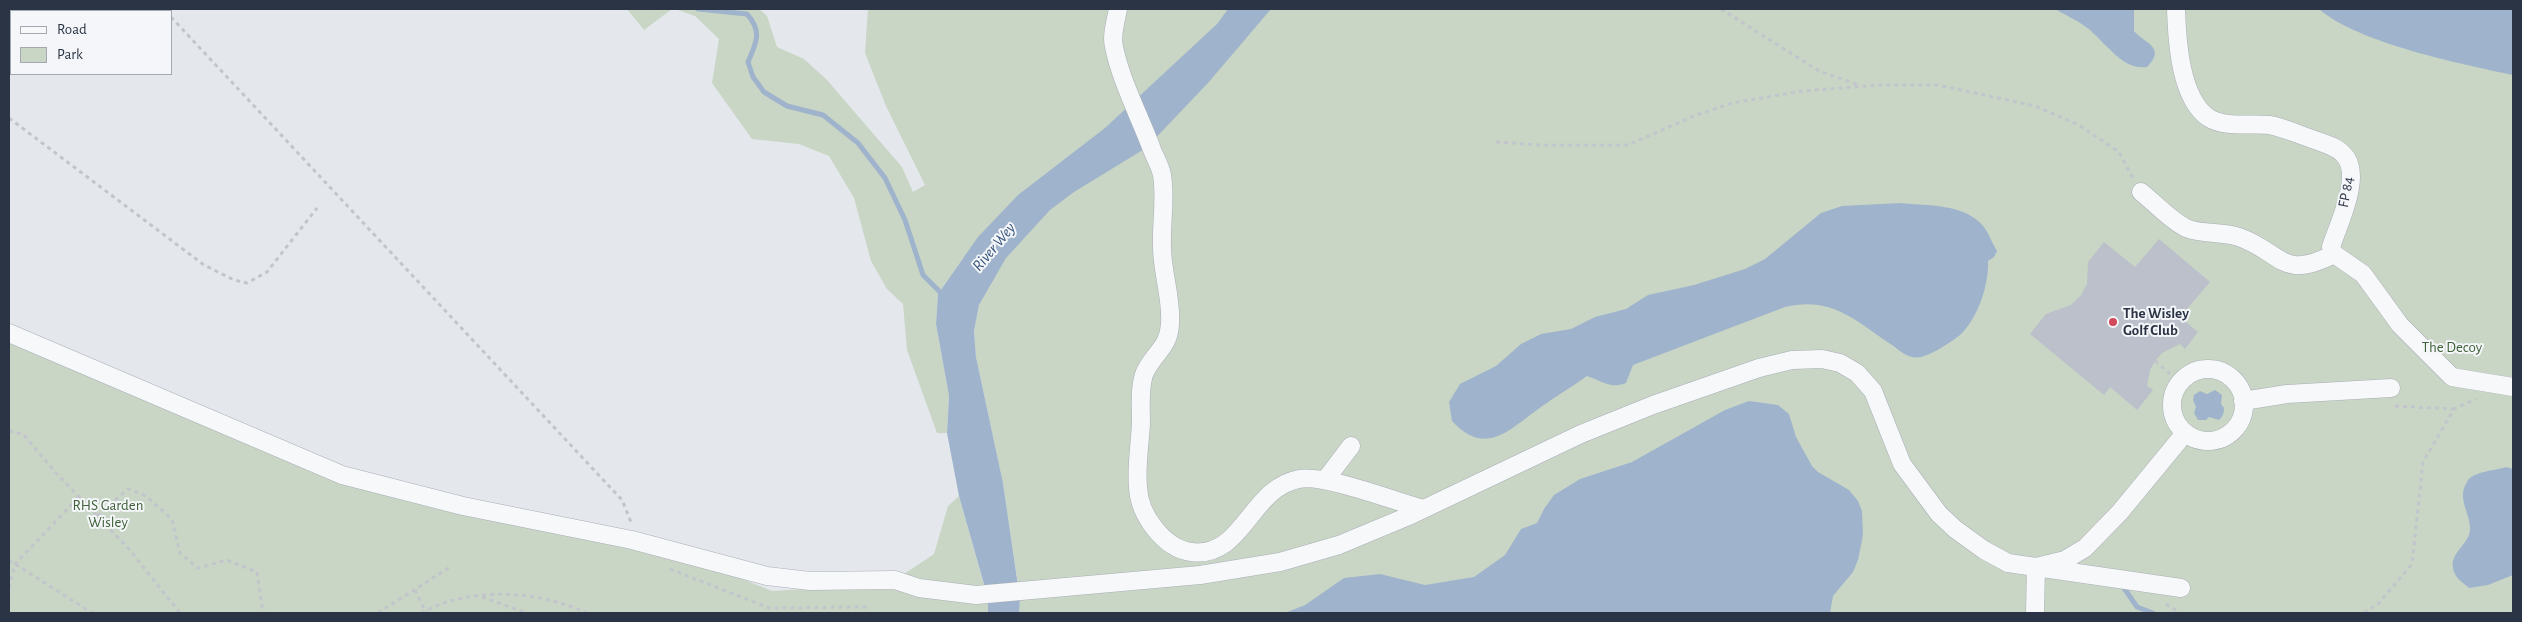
<!DOCTYPE html>
<html>
<head>
<meta charset="utf-8">
<style>
	body { margin:0 }
	#map { position:relative; width:2522px; height:622px; overflow:hidden; background:#e4e7ec; font-family:"Alegreya Sans",sans-serif }
	canvas { display:block }
	.frame { position:absolute; inset:0; border:10px solid #2b3445; pointer-events:none }
	.legend { position:absolute; left:10px; top:10px; width:162px; height:65px; box-sizing:border-box; background:#f4f6f9; border:1px solid #a4a8b1; margin:0; padding:6px 9px; list-style:none; font-size:15px; color:#2b3445 }
	.legend li { display:flex; align-items:center; gap:10px; height:25px }
	.legend b { width:25px; border:1px solid #a4a8b1 }
</style>
</head>
<body>
<div id="map">
<canvas width="2522" height="622"></canvas>
<div class="frame"></div>
<ul class="legend">
<li><b style="height:6px;background:#f7f8fa"></b>Road</li>
<li><b style="height:14px;background:#c9d6c5"></b>Park</li>
</ul>
</div>
<script>
const g = document.querySelector('canvas').getContext('2d');
g.lineJoin = 'round';
function fill(path, color) { g.fillStyle = color; g.fill(path, 'evenodd'); }
function strokePath(path, color, width, dash) { g.strokeStyle = color; g.lineWidth = width; g.lineCap = dash ? 'butt' : 'round'; g.setLineDash(dash || []); g.stroke(path); }
function drawText(font, color, halo, rows, align = 'center') {
  g.font = font + ' "Alegreya Sans",sans-serif'; g.lineWidth = 4; g.setLineDash([]); g.textBaseline = 'middle'; g.strokeStyle = halo; g.fillStyle = color; for (const [text, x, y, turn = 0] of rows) {
    g.save(); g.translate(x, y); g.rotate((+turn || 0) * Math.PI / 180); g.textAlign = isNaN(turn) ? turn : align; if (halo) g.strokeText(text, 0, 0); g.fillText(text, 0, 0); g.restore();
  }
}
fill(new Path2D(`
	M627,9H672L644,30Z
	M675,9H759L767,16L777,47L804,59L827,80L902,167L913,192L925,185L886,106L865,53L868,9H2513V613H1019L1020,599L1003,483L976,357L974,331L979,305L992,280L964,257L938,294L936,324L949,396L947,433H937L907,350L903,304L887,289L871,261L854,198L829,156L799,144L752,139L712,83L719,39L695,16Z
	M9,340L306,467L658,556L715,568L772,591L807,589L904,574L934,554L948,506L959,496L988,600V613H9Z`), '#c9d6c5');
fill(new Path2D(`
	M1228,9H1271L1208,83L1146,148L1074,192L1050,210L1006,258L979,305L974,331L976,357L1003,483L1018,586L985,588L959,496L947,433L949,396L936,324L938,294L978,237L1018,195L1105,128L1217,24Z
	M2055,9H2134V31C2144,43 2167,47 2147,67C2122,71 2105,41 2086,27C2077,20 2065,15 2055,9Z
	M2319,9H2513V75C2461,64 2358,43 2319,9Z
	M1900,203C1928,206 1965,203 1984,227C1989,234 1992,243 1997,251L1994,257L1988,261C1989,285 1978,318 1960,335C1954,340 1947,344 1941,348C1932,353 1922,359 1912,357C1903,355 1897,348 1889,343C1854,319 1830,296 1785,307L1633,365L1626,383C1610,389 1602,381 1587,376C1572,387 1556,396 1541,407C1510,429 1486,458 1452,421L1449,402L1460,384L1496,366L1521,344L1541,334L1571,329L1595,317L1626,309L1648,295L1694,285L1745,269L1765,259L1821,213L1842,206Z
	M2215,390L2222,395L2221,404L2224,408C2224,413 2223,416 2219,420L2209,417L2206,420H2198L2194,413L2196,407L2193,400L2194,395L2200,391L2207,394Z
	M1749,401L1778,405L1789,414L1796,437L1812,466L1818,472L1849,490L1858,501L1862,511L1863,535L1858,560L1853,572L1833,596L1830,613H1285L1305,605L1344,578L1380,574L1425,585L1474,577L1505,555L1521,529L1537,523L1544,509L1554,495L1580,479L1632,462L1725,410Z
	M2506,467L2513,469V575L2488,585L2469,588C2462,582 2454,577 2453,568C2450,553 2469,544 2470,530C2471,513 2456,499 2467,482C2473,471 2494,471 2506,467Z
	M1020,599L1019,613H988V600Z`), '#9fb4cc');
strokePath(new Path2D(`
	M698,9L747,14C763,32 756,43 748,62L753,77L764,92L787,106L823,115L858,143L885,178L905,220L923,275L943,295
	M2124,588L2137,607L2153,613`), '#9fb4cc', 5);
fill(new Path2D(`
	M2159,239L2210,282L2180,317L2198,332L2185,349L2180,344L2162,353L2155,361L2150,370L2147,386L2153,390L2137,410L2110,387L2104,395L2030,334L2046,314L2071,305L2081,295L2087,284L2088,262L2104,242L2135,267Z`), '#bbc0ca');
const minor = new Path2D(`
	M1118,9C1116,20 1111,36 1114,47C1121,81 1139,115 1151,147C1154,156 1160,165 1162,175C1166,199 1161,223 1162,247C1162,273 1172,298 1170,324C1169,347 1154,353 1145,372C1139,386 1141,408 1141,423C1140,444 1136,466 1138,487C1139,514 1163,548 1191,552C1243,559 1250,488 1299,479C1325,474 1394,501 1423,509
	M2176,9C2177,40 2180,99 2209,118C2225,128 2251,123 2269,125C2283,127 2299,135 2312,139C2322,143 2336,146 2343,154C2364,173 2338,225 2331,247L2334,254L2363,274L2400,325L2452,377L2513,387
	M2141,192C2155,203 2170,220 2186,228C2203,235 2222,231 2239,237C2283,253 2282,281 2334,254
	M9,333L342,475L463,506L632,540L767,576L810,581L895,580L919,588L976,595L1200,575L1280,562L1339,545L1411,515L1581,434L1653,405L1759,368L1792,360L1822,359L1840,363L1857,373L1873,391L1902,464L1939,514L1955,529L1984,550L2008,563L2181,588
	M2172 405a36 36 0 1 1 72 0a36 36 0 1 1-72 0Z
	M2243,401L2287,394L2391,388
	M1326,479L1351,446
	M2035,613L2036,567L2065,560L2085,548L2120,512L2185,433`);
strokePath(minor, '#a9aeb7', 19);
strokePath(new Path2D(`
	M164,9L166,11
	M1721,9L1819,71L1859,85
	M171,17L622,500L631,522
	M9,118L204,265L234,280L247,283L267,272L317,208
	M1496,142L1540,145H1628L1694,116L1732,103L1803,91L1878,85H1938L2035,106L2079,125L2119,152L2133,178
	M2155,361L2180,382
	M2395,406L2454,409
	M9,431L23,434L56,473L129,549L180,613
	M97,516L128,489L146,496L172,519L180,553L198,568L227,560L257,572L263,613
	M9,560L92,613
	M670,569L769,608L865,607L866,613
	M9,588L15,564L79,497
	M415,590L425,611L429,613
	M482,597L527,613
	M2166,604L2180,613
	M378,613L450,567
	M421,613C471,586 537,590 587,613
	M2364,613L2378,604L2412,564L2423,462L2454,409L2476,399`), '#c2c5cb', 3, [4, 4]);
strokePath(minor, '#f7f8fa', 18);
for (const [x, y, r, color] of [
	[2113,322,5,"#d1495b"]
]) { const dot = new Path2D(); dot.arc(x, y, r, 0, 2 * Math.PI); g.fillStyle = color; g.fill(dot); strokePath(dot, '#f4f6f9', 2); }
drawText('15px', '#2b3445', '#f4f6f9', [
	["FP 84",2346,192,-79]
]);
drawText('bold 15px', '#2b3445', '#f4f6f9', [
	["The Wisley",2123,313],
	["Golf Club",2123,330]
], 'left');
drawText('15px', '#3f6138', '#f4f6f9', [
	["The Decoy",2452,347],
	["RHS Garden",108,505],
	["Wisley",108,522]
]);
drawText('italic 16px', '#34527a', '#f4f6f9', [
	["River Wey",994,247,-50]
]);
</script>
</body>
</html>
